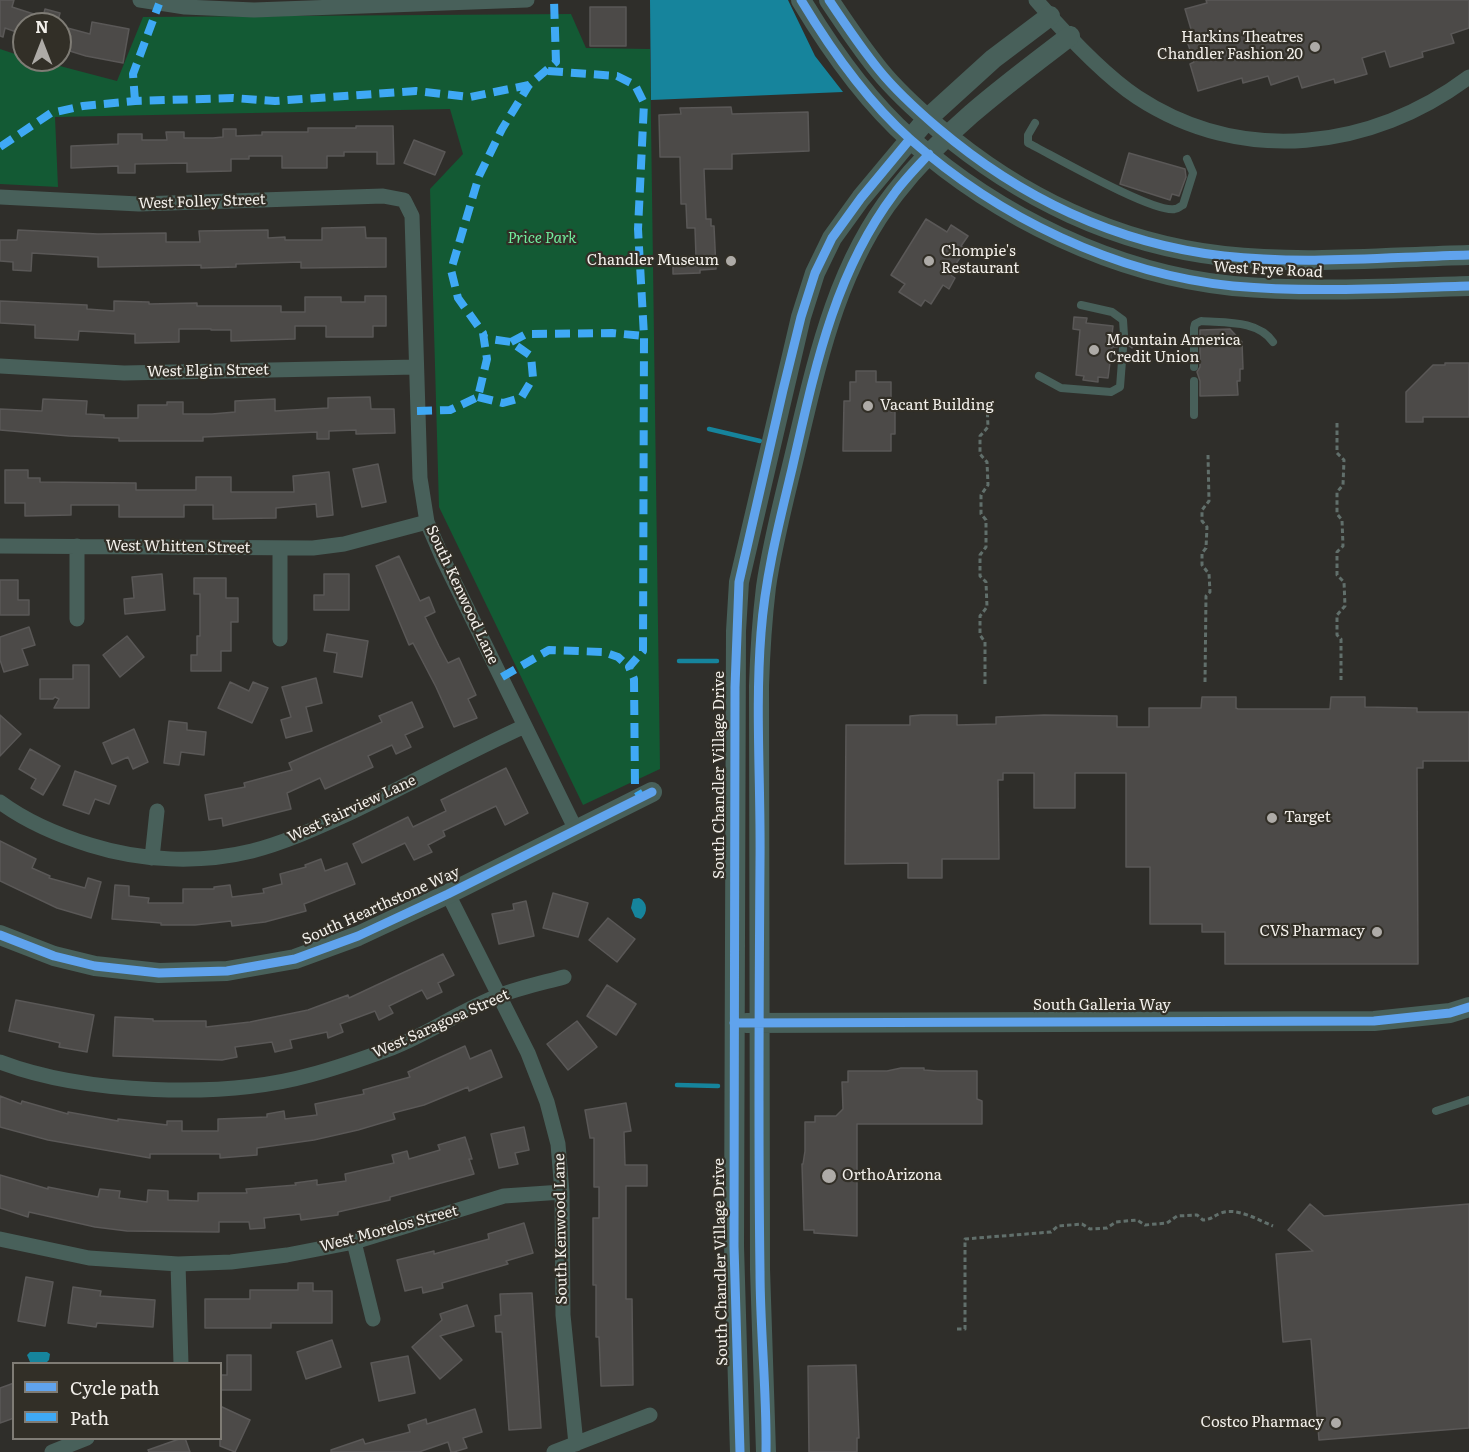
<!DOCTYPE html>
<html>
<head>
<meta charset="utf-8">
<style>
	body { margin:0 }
	#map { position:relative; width:1469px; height:1452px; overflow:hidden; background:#2f2e2a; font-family:Literata,serif }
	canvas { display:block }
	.legend { position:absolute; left:12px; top:1362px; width:210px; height:78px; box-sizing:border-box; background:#322f27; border:2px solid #7f7c75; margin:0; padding:8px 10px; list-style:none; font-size:18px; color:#f2efea }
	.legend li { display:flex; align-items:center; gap:12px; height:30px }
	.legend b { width:30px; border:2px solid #7f7c75 }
	.north { position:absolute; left:12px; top:12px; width:60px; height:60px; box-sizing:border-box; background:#322f27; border:2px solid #7f7c75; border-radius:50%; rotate:0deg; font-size:16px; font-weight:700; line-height:24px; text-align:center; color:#f2efea }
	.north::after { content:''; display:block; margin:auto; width:21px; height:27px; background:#aeaba7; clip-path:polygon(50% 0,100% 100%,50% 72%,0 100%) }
</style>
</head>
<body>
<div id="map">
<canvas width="1469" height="1452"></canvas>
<ul class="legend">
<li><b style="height:8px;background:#60a3ed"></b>Cycle path</li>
<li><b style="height:8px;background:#3fa9f5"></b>Path</li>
</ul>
<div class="north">N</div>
</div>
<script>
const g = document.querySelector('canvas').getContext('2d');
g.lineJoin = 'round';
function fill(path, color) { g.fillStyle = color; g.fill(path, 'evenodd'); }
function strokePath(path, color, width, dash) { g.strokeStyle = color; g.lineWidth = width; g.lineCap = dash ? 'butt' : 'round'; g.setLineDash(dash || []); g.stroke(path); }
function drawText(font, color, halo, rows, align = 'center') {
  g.font = font + ' Literata,serif'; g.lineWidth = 4.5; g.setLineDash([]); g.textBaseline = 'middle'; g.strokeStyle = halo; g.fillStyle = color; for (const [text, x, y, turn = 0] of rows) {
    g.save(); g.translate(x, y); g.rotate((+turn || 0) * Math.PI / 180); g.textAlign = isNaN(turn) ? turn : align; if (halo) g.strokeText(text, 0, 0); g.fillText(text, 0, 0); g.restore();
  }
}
fill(new Path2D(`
	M571,14L586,48L650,49L660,769L583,805L439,507L430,189L463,154L450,109L55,117L58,187L0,184V49L24,57V60H37L117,81L143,17Z`), '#135a34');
fill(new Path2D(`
	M650,0H788L815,56L843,92L651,100Z
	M639,898C648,902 648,913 641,919L635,917L631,908L633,899Z
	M30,1352H47L50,1354L49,1360L47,1362H30L27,1355Z`), '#16849c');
strokePath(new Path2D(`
	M709,429L760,441
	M679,661H717
	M677,1085L718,1086`), '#16849c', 4.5);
const building = new Path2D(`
	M0,0H14L12,7L43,17L45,9L60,13L57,24H24L22,34L5,28L3,37L0,36Z
	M1206,0H1469V28L1451,34L1454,43L1422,52L1423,57L1390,67L1385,51L1362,58L1367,74L1335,83L1334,79L1302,88L1298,76L1271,85L1268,76L1243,83L1242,78L1198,91L1190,64L1194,62L1186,38L1193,36L1185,9L1207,3Z
	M590,7H626V46H590Z
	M92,22L129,29L123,63L86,56L60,48V26L90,34Z
	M731,107L732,114L808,112L809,151L732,154V169H704L706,219H711V226H714L716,269L700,270V273L673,274V258L696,257L695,228H687L686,204H681L680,157H660L659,115L681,114L680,108Z
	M356,126H393L394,164H377V152H344V156H327V168H282V156H249V159H231V171L187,172V163L135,164V173H118V166L71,168V146L118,144V134H142V140H167L166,132H184V138H213L223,137V129H236V136L262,135V132H308V128H356Z
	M414,140L445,152L435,175L404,163Z
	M1129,153L1185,169L1186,177L1179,196L1172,194L1170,200L1120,184Z
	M926,219L947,232L951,225L968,236L961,246L966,249L949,274L955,278L949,289L943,285L931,304L925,300L921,306L899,292L905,284L891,275Z
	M365,227L366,238H386V267L301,268V262L236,264V267L201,268V265L98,267V257L32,253L31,271L13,270V262L0,261V240H17L18,230L98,234L166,233V242H200L199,231L268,230V238L285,237V240H322V228Z
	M365,296H386V326H373V337H326V326H295V339L231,341V330H211V329H179V342L135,343V334L79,331L78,340L35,338V325L0,323V301L87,305V309L114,311V301L149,302V304L197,303V306H281V312H305V297H341V302H365Z
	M1074,317L1087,318L1086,323L1113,326L1112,335H1118L1122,341L1127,340L1130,336H1132V348L1123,342L1117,347H1112L1108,378L1098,377V382L1083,380L1084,376L1076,375L1080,330L1073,329Z
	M1230,329L1242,342L1243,369H1240V381H1237L1238,395L1200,396V381L1197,372L1200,367V330Z
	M1445,363H1469V417H1423V422H1406V392L1433,365H1445Z
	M856,371H876V382H891V412H895V434H891V451H843L844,401H850V382H856Z
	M370,397L371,409H394L395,433L356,434V430L329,431V439H317V432L203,437V441H119V438L69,436L0,430V409L42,411L43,399L87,401L86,414L104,415V418H138V405H167V402H183V414H212L235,412V401L275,399V411L328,408V398Z
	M378,464L386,502L362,507L353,469Z
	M5,470H28V478H40V482L136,483V490H196V477H231V492H294L293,476L329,472L333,515L317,517L316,504L276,508V518L213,519V505H184V517H119V505H71V515L25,516V503H5Z
	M399,556L420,601L429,597L435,612L425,617L439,646L448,663L459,658L476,695L468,699L477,718L454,727L436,687L413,643L409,645L376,566Z
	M162,574L165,610L125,614L124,599L134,598L132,577Z
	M324,574H349V610H314V595H324Z
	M194,578H226V598H238V622H231V651H221V671H191V655H197V636H200V594H194Z
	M0,580H18V600H29V615H0Z
	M29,627L35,645L22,649L28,665L4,672L0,660V637Z
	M327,634L368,641L362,677L334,672L337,653L324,651Z
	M127,636L144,657L120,677L103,655Z
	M73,665H89V708H54L59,699L55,697L53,699H40V679H73Z
	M316,678L322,703L306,707L312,731L286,738L281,720L291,717L282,687Z
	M230,682L249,691L253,682L268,688L252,723L218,708Z
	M1202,697H1236V708L1238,709H1330L1331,697H1365V707L1417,708V712H1469V761H1423V768H1417L1418,964H1225V932H1202V924H1150V867H1126V773H1075V808H1034V773H1003V780H998L999,859H942V878H908V863L845,864L846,725H910V716L921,715H957V725L996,724V717L1044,715L1117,716V727H1149V708H1201Z
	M412,702L423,727L405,735L411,747L396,754L392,745L368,756L373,767L325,789L320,778L287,793L291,809L223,826L222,818L209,820L205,795L245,787L244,783L292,770L289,763L382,722L379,716Z
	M0,715L21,734L0,756Z
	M169,721L187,723V730L206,732L204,755L181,752L179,765L164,763Z
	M134,729L148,762L133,769L128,757L112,764L103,743Z
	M30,749L60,766L43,795L31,788L36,779L19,769Z
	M506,768L528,813L505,825L496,806L443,831L445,836L428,845L432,852L414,860L405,843L362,863L353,844L408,817L413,827L446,811L441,800Z
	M75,771L116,786L109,804L95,799L89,814L63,805Z
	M0,841L36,859L32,868L50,876L49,878L85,888L88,878L101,882L91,918L57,908L0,881Z
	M321,859L325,871L347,863L355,884L304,904L306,911L265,922L232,926L231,921L195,925H161V923L112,919L115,885L129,886V896L149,898L148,903H183V889H214V887L230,885L232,897L264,893L263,889L282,884L280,874L306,867L305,865Z
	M553,893L588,903L578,937L543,928Z
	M526,901L534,936L499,944L492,914L514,910L513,904Z
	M608,918L635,939L617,962L589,940Z
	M443,954L454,975L438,983L442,992L427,999L422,990L389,1006L393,1013L379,1020L375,1011L340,1024L343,1032L328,1038L327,1032L290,1040L292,1048L275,1052L272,1042L235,1047L237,1057L222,1060L113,1056L115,1017L153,1019V1021H206V1027L250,1022L308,1010L348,995L349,998Z
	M607,985L636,1004L616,1035L587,1016Z
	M16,1000L94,1015L87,1052L59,1047L60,1043L9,1031Z
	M577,1021L597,1047L568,1070L547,1044Z
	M465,1046L470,1059L491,1050L502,1077L469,1091L468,1087L424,1105L393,1113L395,1119L358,1130L314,1140L257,1148V1155L220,1158V1154H150V1158L48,1140L0,1127V1096L21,1104L22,1101L68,1114V1112L118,1121V1119L167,1125V1121H182V1131H218V1119L267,1117V1114L284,1111L285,1119L317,1115L315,1104L364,1094L363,1090L410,1077L408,1072Z
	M901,1068H924V1070L937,1071H977V1099L982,1101V1124H857V1236L814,1233V1230H804L802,1164H803L805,1151V1122H815V1116H836L843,1109L842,1082H848V1071H887Z
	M626,1103L631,1131L624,1132L625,1165H647V1186H626V1299H632L633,1385L601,1386L599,1337H596V1285H593V1218H599V1187H594V1138H590L585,1110Z
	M524,1127L529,1150L515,1153L518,1164L499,1168L491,1134Z
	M465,1137L472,1159H469L474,1174L390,1197V1200L338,1212V1215L301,1220L300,1214L264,1218L265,1228L250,1229L249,1222H219V1232L127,1231L95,1227L29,1212L28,1217L0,1208V1175L48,1189V1187L98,1197L100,1189L120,1191L119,1198L147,1202L148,1190L168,1191V1200L198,1201V1193H247L246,1189L296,1185L295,1183L317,1180V1185L346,1181L345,1174L394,1163L392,1155L407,1151L409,1159L440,1150L438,1145Z
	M1310,1204L1324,1216L1469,1204V1428L1319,1440L1311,1339L1283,1342L1276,1254L1313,1251L1288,1230Z
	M524,1223L533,1253L506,1261L508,1264L442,1283L443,1288L423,1293L422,1287L405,1291L397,1260L434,1251V1254L489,1239L488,1234Z
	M26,1277L53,1282L45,1326L18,1321Z
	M298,1283H313V1291H332V1323H271V1328H205V1299H250V1290H298Z
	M73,1287L101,1291L100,1296L155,1300L153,1327L97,1323L96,1327L68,1323Z
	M532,1293L541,1428L509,1430L502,1332H496L495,1316L501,1315L500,1294Z
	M467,1305L474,1326L440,1336L462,1360L440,1379L412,1347L442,1320L440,1314Z
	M332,1340L341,1367L306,1379L297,1352Z
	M227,1355H251V1390H220V1375H227Z
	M408,1356L415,1393L379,1401L371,1363Z
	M856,1365L859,1438H857V1452H809L808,1366Z
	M14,1383V1418L0,1423V1388Z
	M220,1406L250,1420L235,1452L220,1446Z
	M475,1409L482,1432L463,1438L467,1448L454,1452H451L448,1442L419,1452H331V1450L363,1439L365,1444L410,1432L408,1425L426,1419L427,1424Z
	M182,1438H185L190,1452H149L148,1450Z`);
fill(building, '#4c4a48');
strokePath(building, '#5a5857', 1.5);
strokePath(new Path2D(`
	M1337,423V453L1344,460L1343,485L1337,492V514L1342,520L1343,546L1337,552V575L1344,582L1345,606L1337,615V635L1341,639V680
	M1205,682L1206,596L1210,592L1209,574L1202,565V553L1206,548L1207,527L1202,521V510L1209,501L1208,455
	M985,684V642L980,635V616L987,607L986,582L980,576V555L986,547V520L981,514V495L988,485L987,462L980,454V436L988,427L987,403
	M957,1329H965V1239L1051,1232L1058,1226L1082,1224L1090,1229L1107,1228L1116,1222L1137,1220L1145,1225L1167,1223L1177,1216L1197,1215L1203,1220C1213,1219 1213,1216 1221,1213C1237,1207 1258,1220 1273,1226`), '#616f6b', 3, [4.5, 3]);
strokePath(new Path2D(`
	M1035,123L1028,135V143C1052,155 1154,214 1175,209C1178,209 1180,206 1183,205L1193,173L1187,159
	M1081,305L1112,312L1123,320L1124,335
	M1194,367V328L1195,324L1201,321C1225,323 1258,320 1273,342
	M1039,376L1061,388L1111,392L1120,387L1123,348
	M1194,381V415
	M1436,1111L1469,1100`), '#48605a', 8);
strokePath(new Path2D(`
	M140,0L185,7L254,10L527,0
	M1036,0C1063,31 1104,75 1137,97C1242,166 1372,150 1469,77
	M0,197L139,204L383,196L404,200L412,216L420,478L427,522L443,559L576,830
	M0,366L124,373L416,367
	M0,546L313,548L344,544L427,522
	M280,549V639
	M77,619V546
	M0,802C27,822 58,835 90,845C141,861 199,864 252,851C283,843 312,830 341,817C403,788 463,754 525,726
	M152,858L157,811
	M448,894L528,1053L547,1102L558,1144L562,1192L563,1315L576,1444
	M0,1062C84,1094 223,1099 310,1075C337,1068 365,1058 392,1048C428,1034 462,1010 498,996C519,988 542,983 564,977
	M0,1239L89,1258L178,1264L231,1262L287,1255L354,1242L504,1196L562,1192
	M354,1242L373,1319
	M178,1264L181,1364
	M52,1452L87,1438
	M554,1452L650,1415`), '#48605a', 15);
strokePath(new Path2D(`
	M801,0C831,50 866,100 910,139C998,217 1115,274 1233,286C1311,293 1391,288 1469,286
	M829,0C845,24 861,48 879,70C896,91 917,110 938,128C1019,197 1116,244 1224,256C1304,265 1388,257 1469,255
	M0,935L54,956L95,966L159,973L227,971L295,959L358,936L448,894L652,792
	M746,1023L1374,1021L1450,1013L1469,1007
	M740,1452L734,1246L736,631L739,582L801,317L815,273L832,238L861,198L927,119L993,59L1050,16
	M766,1452L760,1269L759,686C760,653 762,620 766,587C773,539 786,492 797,445C818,357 838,265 895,193C944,130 1007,84 1070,36`), '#48605a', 20);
strokePath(new Path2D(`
	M548,71L617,76L635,85L644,103L638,229L644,336L643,651L629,667L634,679L635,787L641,797
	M135,101L133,74L159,4
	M0,147L51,113L83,106L135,101L233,98L275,101L416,91L470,97L529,85L556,62L554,0
	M511,342L526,334L612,333L644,336
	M478,397L503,403L521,398L533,378L531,356L511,342L484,338
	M417,411L450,410L478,397L487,359L483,333L458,298L451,270L479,176L502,129L529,85
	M502,677L549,650L604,652L618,657L629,667`), '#3fa9f5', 8, [15, 8]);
strokePath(new Path2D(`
	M801,0C831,50 866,100 910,139C998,217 1115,274 1233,286C1311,293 1391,288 1469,286
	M829,0C845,24 861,48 879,70C896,91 917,110 938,128C1019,197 1116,244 1224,256C1304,265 1388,257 1469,255
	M0,935L54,956L95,966L159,973L227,971L295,959L358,936L448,894L652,792
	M734,1023L1374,1021L1450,1013L1469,1007
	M740,1452L734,1246L735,687L739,582L783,390L801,317L815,273L832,238L861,198L910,139
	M766,1452C767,1392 760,1331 760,1271C758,1135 759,998 760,862C761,786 755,709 761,633C765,578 779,523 792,469C814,373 833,275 894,194C904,180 917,167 929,154`), '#60a3ed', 9);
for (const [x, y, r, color] of [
	[1315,47,6,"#aeaba7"],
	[731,261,6,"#aeaba7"],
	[929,261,6,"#aeaba7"],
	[1094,350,6,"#aeaba7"],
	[868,406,6,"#aeaba7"],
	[1272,818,6,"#aeaba7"],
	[1377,932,6,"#aeaba7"],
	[829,1176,8,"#aeaba7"],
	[1336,1423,6,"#aeaba7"]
]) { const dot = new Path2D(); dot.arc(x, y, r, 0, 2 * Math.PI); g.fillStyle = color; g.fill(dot); strokePath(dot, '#322f27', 2); }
drawText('15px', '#f2efea', '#322f27', [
	["Harkins Theatres",1303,38,"right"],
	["Chandler Fashion 20",1303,55,"right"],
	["Chompie's",941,252],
	["Restaurant",941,269],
	["Chandler Museum",719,261,"right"],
	["Mountain America",1106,341],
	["Credit Union",1106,358],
	["Vacant Building",880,406],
	["Target",1284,818],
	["CVS Pharmacy",1365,932,"right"],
	["OrthoArizona",842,1176],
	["Costco Pharmacy",1324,1423,"right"]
], 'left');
drawText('15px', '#f2efea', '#322f27', [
	["West Folley Street",202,202,-2],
	["West Frye Road",1268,270,3],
	["West Elgin Street",208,371,-1],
	["West Whitten Street",178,547,1],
	["South Kenwood Lane",462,595,65],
	["South Chandler Village Drive",720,775,-90],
	["West Fairview Lane",352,809,-25],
	["South Hearthstone Way",381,906,-24],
	["South Galleria Way",1102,1006],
	["West Saragosa Street",441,1024,-24],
	["West Morelos Street",389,1229,-15],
	["South Kenwood Lane",561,1229,-91],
	["South Chandler Village Drive",721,1262,-91]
]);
drawText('italic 15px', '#71ee9e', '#322f27', [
	["Price Park",542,239]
]);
</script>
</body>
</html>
